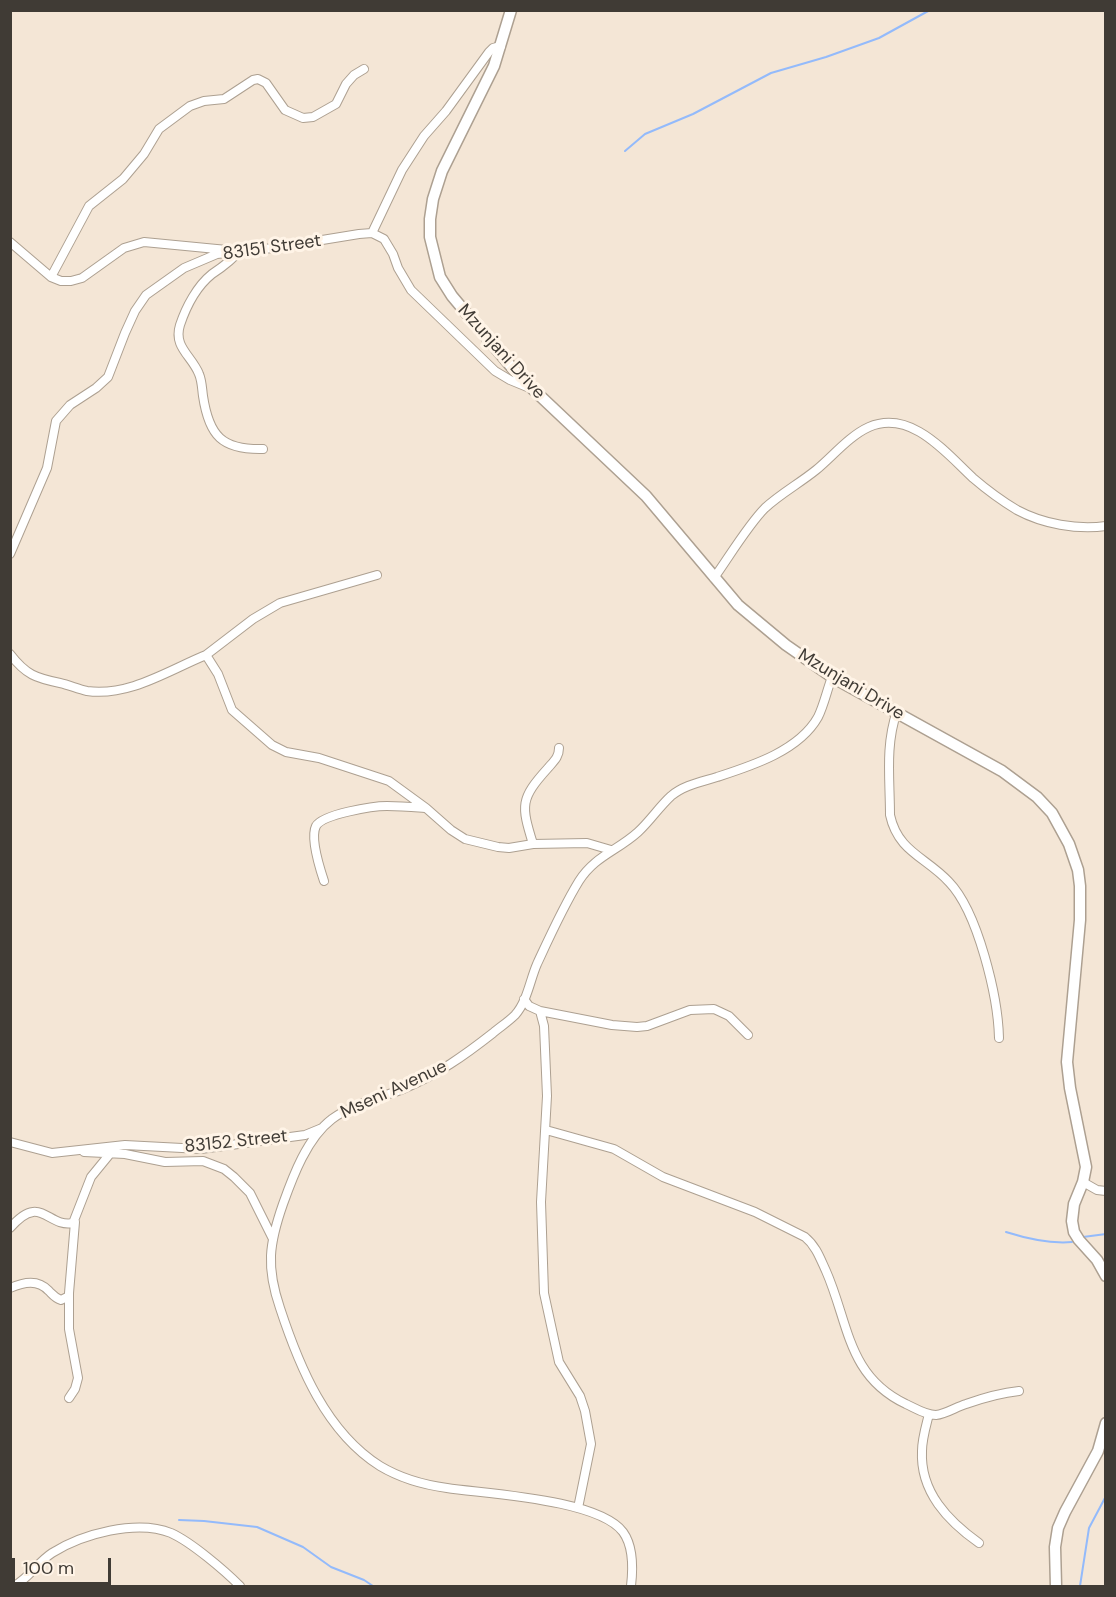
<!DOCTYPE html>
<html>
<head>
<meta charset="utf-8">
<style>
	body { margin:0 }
	#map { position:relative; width:1116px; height:1597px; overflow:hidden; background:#f4e6d6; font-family:"DM Sans",sans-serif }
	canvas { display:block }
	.frame { position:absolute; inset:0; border:12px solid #403b35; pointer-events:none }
	.scale { position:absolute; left:12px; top:1558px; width:99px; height:27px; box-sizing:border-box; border:3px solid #403b35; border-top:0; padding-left:8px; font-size:18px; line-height:21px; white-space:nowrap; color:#403b35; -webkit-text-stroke:4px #fff4e7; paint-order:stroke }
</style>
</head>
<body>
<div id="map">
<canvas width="1116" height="1597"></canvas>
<div class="frame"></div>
<div class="scale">100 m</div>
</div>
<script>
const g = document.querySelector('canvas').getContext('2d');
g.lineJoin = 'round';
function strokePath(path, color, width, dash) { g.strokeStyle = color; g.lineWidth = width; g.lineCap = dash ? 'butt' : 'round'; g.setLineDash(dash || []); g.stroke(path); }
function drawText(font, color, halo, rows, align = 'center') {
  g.font = font + ' "DM Sans",sans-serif'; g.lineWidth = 6; g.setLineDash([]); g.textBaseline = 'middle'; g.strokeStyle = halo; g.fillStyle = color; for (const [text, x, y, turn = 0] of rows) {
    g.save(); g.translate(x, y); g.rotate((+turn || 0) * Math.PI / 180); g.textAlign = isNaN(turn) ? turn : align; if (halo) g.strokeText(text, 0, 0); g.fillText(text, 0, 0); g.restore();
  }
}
strokePath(new Path2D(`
	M625,151L645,134L693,114L771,73L826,57L879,38L930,10
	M1006,1232C1028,1239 1049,1244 1072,1242
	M1083,1237L1106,1234
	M179,1520L204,1521L257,1527L303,1547L331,1567L364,1580L373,1586
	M1080,1586L1089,1528L1106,1496`), '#93bafb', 2);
const minor = new Path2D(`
	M372,233L402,170L424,136L446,111L489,52L493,48L501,46
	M10,242L51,277L61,281H71L82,278L124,248L144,242L227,250
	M239,251C234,258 221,268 212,274C197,286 186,307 180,325C173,347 192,356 199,374C202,381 202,389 203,396C209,436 222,450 263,449
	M51,277L89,206L123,179L144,154L159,129L190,106L204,101L224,99L253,80L258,79L266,83L285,110L303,118L313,117L336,104L346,84L354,75L364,69
	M10,554L47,468L56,421L70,405L96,388L108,377L125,333L135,311L146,295L184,268L217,254L273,248L359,234L372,233L384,239L393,254L398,268L411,290L495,371L510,380L527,387
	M714,578C729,557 748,525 765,508C780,494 800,483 816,470C833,456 849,436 869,427C911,409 946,453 973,478C987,490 1002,501 1017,510C1043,524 1077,530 1106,526
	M10,654C26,675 36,678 60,683C69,685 78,689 87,691C129,697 169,670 206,655L218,674L232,710L272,745L286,752L319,758L389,781L426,808L451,830L465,839L498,847L509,848L533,844L587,843L611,850
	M206,655L253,619L280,603L377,575
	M897,711C885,746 890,779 890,815C898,852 926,857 949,882C978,912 998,997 999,1038
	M533,844C521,805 520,799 548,768C554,761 559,757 559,748
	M324,881C320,869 310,838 316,826C323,814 373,806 387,806C400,806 412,807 425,808
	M524,999L529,1006L540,1011L544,1026L547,1096L541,1202L544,1293L559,1362L580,1396L585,1411L591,1444L578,1508
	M540,1011L612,1025L637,1027L647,1026L690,1010L714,1009L729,1016L748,1035
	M546,1130L614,1149L663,1177L755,1212L805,1237C816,1246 820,1258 826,1271C849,1323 847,1376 906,1404C915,1408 925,1415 936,1415C946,1414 956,1407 966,1404C983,1398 1000,1393 1019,1391
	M10,1142L52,1153L125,1145L201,1149L305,1135L322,1128
	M84,1152L125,1154L165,1162L203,1161L224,1169L234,1177L250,1193L273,1239
	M1083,1182L1097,1190L1106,1191
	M10,1228C41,1192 47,1228 73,1223L91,1177L109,1155
	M10,1288C24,1282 38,1279 49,1291C53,1295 55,1298 61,1300L69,1296V1293
	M69,1398L75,1389L78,1378L69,1329V1293L75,1222
	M929,1414C926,1426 922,1439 922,1451C920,1492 948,1521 979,1543
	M14,1586C29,1578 38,1562 52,1553C82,1534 137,1519 171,1533C191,1542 224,1570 240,1586
	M631,1586C633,1569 634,1547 623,1532C598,1499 487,1494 447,1488C425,1485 400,1478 380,1466C326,1432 299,1366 280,1308C266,1267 269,1244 283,1204C293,1176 307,1138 332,1119C352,1104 380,1098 403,1089C437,1075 465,1055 493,1033C500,1027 508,1022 515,1015C527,1002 530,980 537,964C550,936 563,907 579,881C595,856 617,851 638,832C650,821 659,807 671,796C684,785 701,782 717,777C751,766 799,751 818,717C824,705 827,690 832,677`);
const major = new Path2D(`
	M511,10L494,66L442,171L433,199L430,219V237L440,277L452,296L519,376L646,496L738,605L786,645L832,677L1002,771L1037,797L1052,813L1069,844L1078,870L1080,886V920L1067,1062L1070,1088L1086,1167L1083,1182L1074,1204L1072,1221L1074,1232L1079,1240L1097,1260L1106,1276
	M1056,1586L1055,1547L1058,1528L1065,1512L1098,1451L1106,1423`);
strokePath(minor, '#ada091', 10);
strokePath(major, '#ada091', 13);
strokePath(minor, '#fff', 8);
strokePath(major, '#fff', 10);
drawText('18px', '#403b35', '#fff4e7', [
	["83151 Street",272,248,-8],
	["Mzunjani Drive",501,352,48],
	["Mzunjani Drive",851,685,31],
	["Mseni Avenue",394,1090,-25],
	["83152 Street",236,1142,-6]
]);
</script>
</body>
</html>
